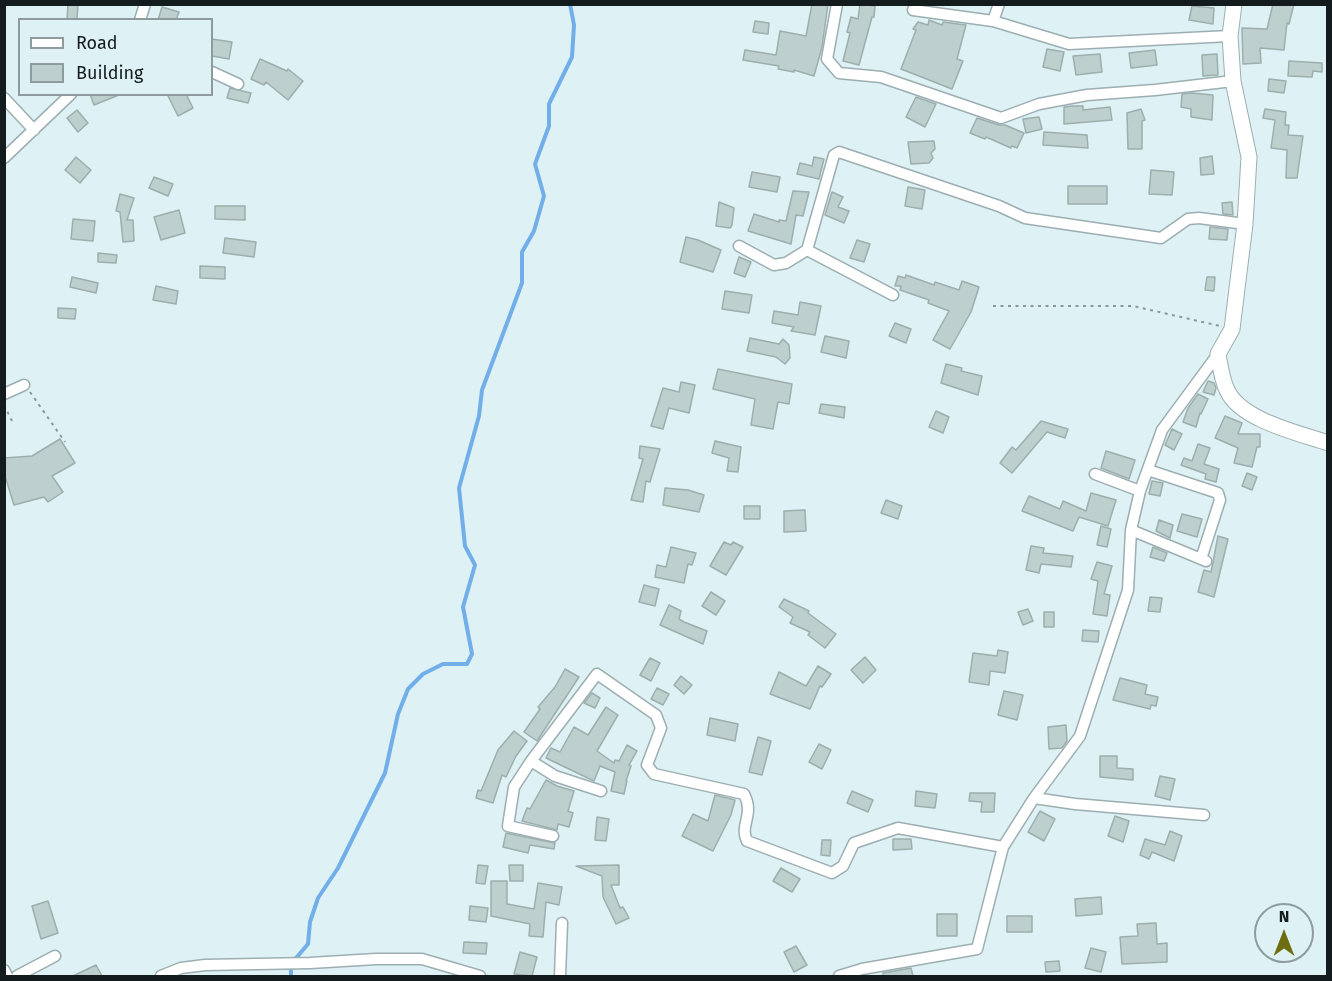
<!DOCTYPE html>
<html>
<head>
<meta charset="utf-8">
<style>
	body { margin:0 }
	#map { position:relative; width:1332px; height:981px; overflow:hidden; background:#def1f4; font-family:"Fira Sans",sans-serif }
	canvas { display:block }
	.frame { position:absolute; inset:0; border:6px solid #141b1c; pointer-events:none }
	.legend { position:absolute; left:18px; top:18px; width:195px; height:78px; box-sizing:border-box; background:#def1f4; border:2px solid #8d9b9e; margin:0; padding:8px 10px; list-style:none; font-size:18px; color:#141b1c }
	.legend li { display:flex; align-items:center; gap:12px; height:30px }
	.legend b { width:30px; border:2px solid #8d9b9e }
	.north { position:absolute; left:1254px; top:903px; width:60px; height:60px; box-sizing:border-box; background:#def1f4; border:2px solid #8d9b9e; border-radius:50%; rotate:0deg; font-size:16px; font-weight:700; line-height:24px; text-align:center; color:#141b1c }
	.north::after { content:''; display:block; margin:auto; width:21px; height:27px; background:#6c6e11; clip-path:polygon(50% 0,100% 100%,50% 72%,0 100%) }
</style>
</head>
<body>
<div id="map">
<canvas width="1332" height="981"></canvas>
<div class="frame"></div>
<ul class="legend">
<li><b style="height:8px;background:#fff"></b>Road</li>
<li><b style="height:16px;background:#bdd0ce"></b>Building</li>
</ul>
<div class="north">N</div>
</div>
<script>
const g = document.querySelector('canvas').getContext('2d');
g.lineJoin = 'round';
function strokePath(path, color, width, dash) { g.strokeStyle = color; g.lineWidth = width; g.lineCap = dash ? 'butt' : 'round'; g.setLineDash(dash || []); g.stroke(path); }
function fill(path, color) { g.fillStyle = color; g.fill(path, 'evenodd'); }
strokePath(new Path2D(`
	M291,976V964L308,944L310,922L318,898L338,868L385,773L398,714L408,689L423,674L443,664H467L472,654L463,607L475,565L465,546L459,488L479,416L482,390L522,283V252L534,231L544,196L535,164L549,126V104L572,57L574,25L570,4`), '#72aeea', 4);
const building = new Path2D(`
	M68,4H78L77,19H67Z
	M812,4H828L822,47L814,76L794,70V72L778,69L779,66L743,60L745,50L776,55L780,31L806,36Z
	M860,4L875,6L874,17H872L859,65L843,61L850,33L847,32L851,17L858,19Z
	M1273,4H1294L1289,24L1287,23L1284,50L1260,48L1261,63L1243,64L1242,28L1267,29Z
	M1192,6L1214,8L1213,24L1189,20Z
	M162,7L179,12L176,20H158Z
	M929,20L942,25L943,22L966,25L957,59L963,61L952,89L901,69L916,30L913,29L918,22L928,25Z
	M755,21L769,23L768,34L753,32Z
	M212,39L232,42L229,59L212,56Z
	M1047,49L1064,52L1060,71L1043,67Z
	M1155,50L1157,65L1131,68L1129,53Z
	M1100,54L1102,72L1076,75L1073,56Z
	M1217,54L1218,75L1203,76L1202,55Z
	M260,59L287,71L288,69L303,81L288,100L266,82L264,85L251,79Z
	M1289,61L1322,63V72L1313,71L1312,77L1288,76Z
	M1269,79L1286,81L1284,93L1268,91Z
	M230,88L251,93L248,103L227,98Z
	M1192,93L1213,95L1212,120L1191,117V109L1181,107L1182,94Z
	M90,94H119V95L94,105Z
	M167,94H186L193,108L178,116Z
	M916,97L936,104L925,127L906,117Z
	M1072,106H1083V110L1110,107L1112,120L1064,124V107Z
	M1141,109L1145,120L1142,121V149H1128L1127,113Z
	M1265,109L1286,112L1285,125H1289L1288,135L1303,136L1297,178H1286L1287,150L1271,148L1275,120L1263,118Z
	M77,110L88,123L78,132L67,118Z
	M1039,117L1042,129L1026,133L1023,119Z
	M977,118L999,125H1005L1024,133L1017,148L1012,146L1011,148L986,137L985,139L970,133Z
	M1044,132L1087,135L1088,148L1043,145Z
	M934,141L935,149L931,153L933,158L929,163L911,164L908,142Z
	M1212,156L1214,174L1201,175L1200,158Z
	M76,157L91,170L80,183L65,170Z
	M814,157L824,159L819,179L797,174L800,163L812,166Z
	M1151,170L1174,172L1172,195L1149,194Z
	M752,172L780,177L777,192L749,187Z
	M154,177L173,184L168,196L149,188Z
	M1068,186H1107V204H1068Z
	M908,187L925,190L922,209L905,206Z
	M793,191L809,192L803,216L796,215L791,244L748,231L754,214L779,222V220L786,221Z
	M832,192L843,197L838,207L849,211L844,223L825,215Z
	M120,194L134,198L127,220H133L134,241L123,242L120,212L116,211Z
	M719,202L734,208L732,225L730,228L716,226Z
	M1232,202L1233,215L1223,214L1222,203Z
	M215,206H245V220L215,219Z
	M179,210L185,233L161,240L154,217Z
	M73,219L95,221L93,241L71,239Z
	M1210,227L1228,229L1227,240L1209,239Z
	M686,237L698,240L721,250L713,272L680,262Z
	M225,238L256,242L254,257L223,253Z
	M857,240L870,244L864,262L850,258Z
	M98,253L117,255L116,263L98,262Z
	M739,257L751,262L745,277L734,273Z
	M200,266L225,267V279L200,278Z
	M906,275L934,285L935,282L959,290L962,281L979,287L971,312L950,349L933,340L949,311L928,303L929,300L900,290L901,286H895L898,276L905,278Z
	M72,277L98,283L96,293L70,287Z
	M1207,277H1215L1214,291L1205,290Z
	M156,286L178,291L176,304L153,300Z
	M725,291L752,295L749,313L722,309Z
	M800,302L821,306L815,335L791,331L794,327L772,323L774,311L798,315Z
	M58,308L76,309L75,319L58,318Z
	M895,323L911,329L906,343L889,336Z
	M825,336L849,341L846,358L821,352Z
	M750,338L779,344L783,339L789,345L790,358L785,364L776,357L747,351Z
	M946,364L962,368L961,371L982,376L978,395L941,383Z
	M718,369L792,384L789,404L778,402L773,429L751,425L755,399L713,389Z
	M1208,381L1214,383L1216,388L1214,395L1203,392Z
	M681,382L695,385L689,413L669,408L663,429L651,426L663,388L679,392Z
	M1198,394L1208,399L1201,414L1200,413L1196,427L1183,422L1188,408Z
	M821,404L845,407L844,418L819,413Z
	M936,411L949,417L943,433L929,427Z
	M1225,416L1242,423L1238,434H1260V447H1257L1252,467L1234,463L1238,448L1215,438Z
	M1041,421L1068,429L1065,438L1047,432L1012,473L1000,463L1012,447L1016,450Z
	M1172,429L1182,434L1174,450L1165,445Z
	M60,439L75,463L52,476L63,492L48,502L44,497L14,505L4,473V458L32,456Z
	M715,441L741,447L738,472L727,471L729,458L712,453Z
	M1198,444L1210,448L1204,464L1219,469L1216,482L1205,479L1206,474L1181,465L1184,458L1192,461Z
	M640,446L660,449L650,482L646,481L643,502L631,500L643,459L639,458Z
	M1106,451L1135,460L1129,479L1101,468Z
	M1247,473L1257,477L1252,490L1242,486Z
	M1152,481L1163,483L1160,496L1149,494Z
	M665,488L688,490L704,495L699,512L663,505Z
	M1091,493L1116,500L1108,526L1079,517L1073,531L1022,511L1029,496L1060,509L1063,501L1086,511Z
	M886,500L902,506L898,519L881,513Z
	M744,506H760V519H744Z
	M805,510L806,531L784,532V511Z
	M1182,514L1202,519L1197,537L1177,531Z
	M1159,520L1173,525L1170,538L1156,531Z
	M1101,526L1111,529L1107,547L1097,545Z
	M1218,536L1228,539L1214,597L1198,592L1204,570L1211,572Z
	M724,542L731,545L733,542L743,547L726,575L710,566Z
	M1031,546L1044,548L1043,553L1073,556L1071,567L1041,564L1039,573L1026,570Z
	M671,547L696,553L692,565L688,564L684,583L655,577L657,565L666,567Z
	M1153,547L1167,553L1164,561L1150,557Z
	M1097,562L1112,566L1104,594L1110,595L1107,616L1093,614L1098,581L1091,579Z
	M644,585L659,589L655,606L639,602Z
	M711,592L725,601L716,615L702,606Z
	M1150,597L1162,598L1160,612L1148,611Z
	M784,599L809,611L808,613L836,634L825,648L808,635L810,632L790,623L793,617L779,607Z
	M669,605L681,611L679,619L684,622L707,631L703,644L660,625Z
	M1028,609L1033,621L1023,625L1018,612Z
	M1044,612H1054V627H1044Z
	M1083,630L1099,631L1098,642L1082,641Z
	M998,650L1008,652L1005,673L990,671L989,685L969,682L973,653L997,656Z
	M865,657L876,670L863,683L851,670Z
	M650,658L660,663L651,681L640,675Z
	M818,666L831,674L822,687L820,686L810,709L770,694L779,672L806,686Z
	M565,669L579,677L537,741L524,732L540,709L538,707L555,687Z
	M681,676L692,685L684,694L674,685Z
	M1120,678L1147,685L1145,694L1158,697L1156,706L1151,705L1150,709L1113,700Z
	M657,688L669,694L663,705L651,699Z
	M1004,691L1023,695L1017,720L998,715Z
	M592,693L600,698L595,708L584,703Z
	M606,707L618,715L597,751L614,763L615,760L619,761L627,745L637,751L629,765L631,766L626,781H627L624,794L611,791L615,772L600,766L594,781L546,758L551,748L560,752L574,727L588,735Z
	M710,718L738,724L735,741L707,735Z
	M1066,725L1067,741L1062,748L1049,749L1048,727Z
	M514,731L527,741L516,756L506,777L502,775L493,803L476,798L478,790L481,791L498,750Z
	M758,737L771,741L762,775L749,772Z
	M819,744L831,750L822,769L809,762Z
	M1100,756H1117V768L1133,769V780L1100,777Z
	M1160,776L1175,779L1170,800L1155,796Z
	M546,780L557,786L574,791L568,811L573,813L569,827L558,824L557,830L522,821L527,808L530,809Z
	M852,791L873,800L868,812L847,803Z
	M916,791L937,794L935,808L915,806Z
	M970,793H995L994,812H981L982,802L969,801Z
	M715,795L735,800L731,815L713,851L682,836L693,814L708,821Z
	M1040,811L1055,819L1044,841L1028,832Z
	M1115,816L1129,821L1123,842L1108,836Z
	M597,817L609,819L606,841L595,840Z
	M1170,831L1182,836L1174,861L1152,852L1149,859L1140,855L1145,839L1165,845Z
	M506,833L555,843L554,849L530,845L528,853L503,847Z
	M893,839H911L912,849L893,850Z
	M822,840H831L830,856L821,855Z
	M478,865L488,866L485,884L476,883Z
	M509,865H523V881H510Z
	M619,865V885H611L620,908L623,907L629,918L616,924L603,897L602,876L576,866Z
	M781,868L800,879L792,892L773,881Z
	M491,881H507V904L534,909L538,883L562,887L559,905L546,902L543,937L529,936L530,924L491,916Z
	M1101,897L1102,914L1076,916L1075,899Z
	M48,901L58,933L41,939L32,906Z
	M470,906L488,908L486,922L469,920Z
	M937,914H957V936H937Z
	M1007,916H1032V932H1007Z
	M1156,923L1157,944L1167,943V962L1122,964L1120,937L1138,936L1137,924Z
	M464,942L487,943L486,954L463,953Z
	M796,946L807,965L794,972L784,952Z
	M1091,948L1106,952L1101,972L1085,968Z
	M520,952L537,957L532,976L514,974Z
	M1059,961L1060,971L1046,972L1045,962Z
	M96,965L102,976H73Z
	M911,968L913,976H883V973Z`);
fill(building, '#bdd0ce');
strokePath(building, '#9cafad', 1.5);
const street = new Path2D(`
	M837,4L827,59L839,73L881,77L1001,118L1039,104L1087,95L1155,90L1233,81
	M913,10L993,21L1069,44L1230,36
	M140,20L145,4
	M993,21L999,4
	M212,72L238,84
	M4,98L34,130
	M4,158L71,94
	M739,246L774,265L786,263L807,250L834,155L839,152L999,206L1025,218L1161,238L1188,219L1199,218L1245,224
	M807,250L893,295
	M4,394L24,385
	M1148,470L1218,493L1220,500L1201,559
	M1095,474L1140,491
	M1131,530L1206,561
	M531,761L555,776L601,791
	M1034,798L1075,804L1204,815
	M553,836L508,826L514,787L531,761L597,674L656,715L661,728L647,765L654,774L744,794C755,815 739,825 747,841L832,873L843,866L854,843L898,828L1003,847
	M4,970L7,976
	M17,976L55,956
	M161,976L181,968L205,965L310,963L376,959H422L480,976
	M560,976L562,923
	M839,976L862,969L977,949L1003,847L1034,798L1080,736L1128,590L1131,530L1140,491L1162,430L1218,354`);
const secondary = new Path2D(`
	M1234,4L1230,36L1233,81L1249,157L1245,224L1232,329L1218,354C1220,365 1222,380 1227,390C1240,420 1299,433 1328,443`);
strokePath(street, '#9caeb1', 13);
strokePath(secondary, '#9caeb1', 17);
strokePath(new Path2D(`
	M993,306H1133L1220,326
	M30,392L65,442
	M4,405L12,421`), '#8a989a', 2, [3, 4.5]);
strokePath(street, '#fff', 10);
strokePath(secondary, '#fff', 15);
</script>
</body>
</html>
